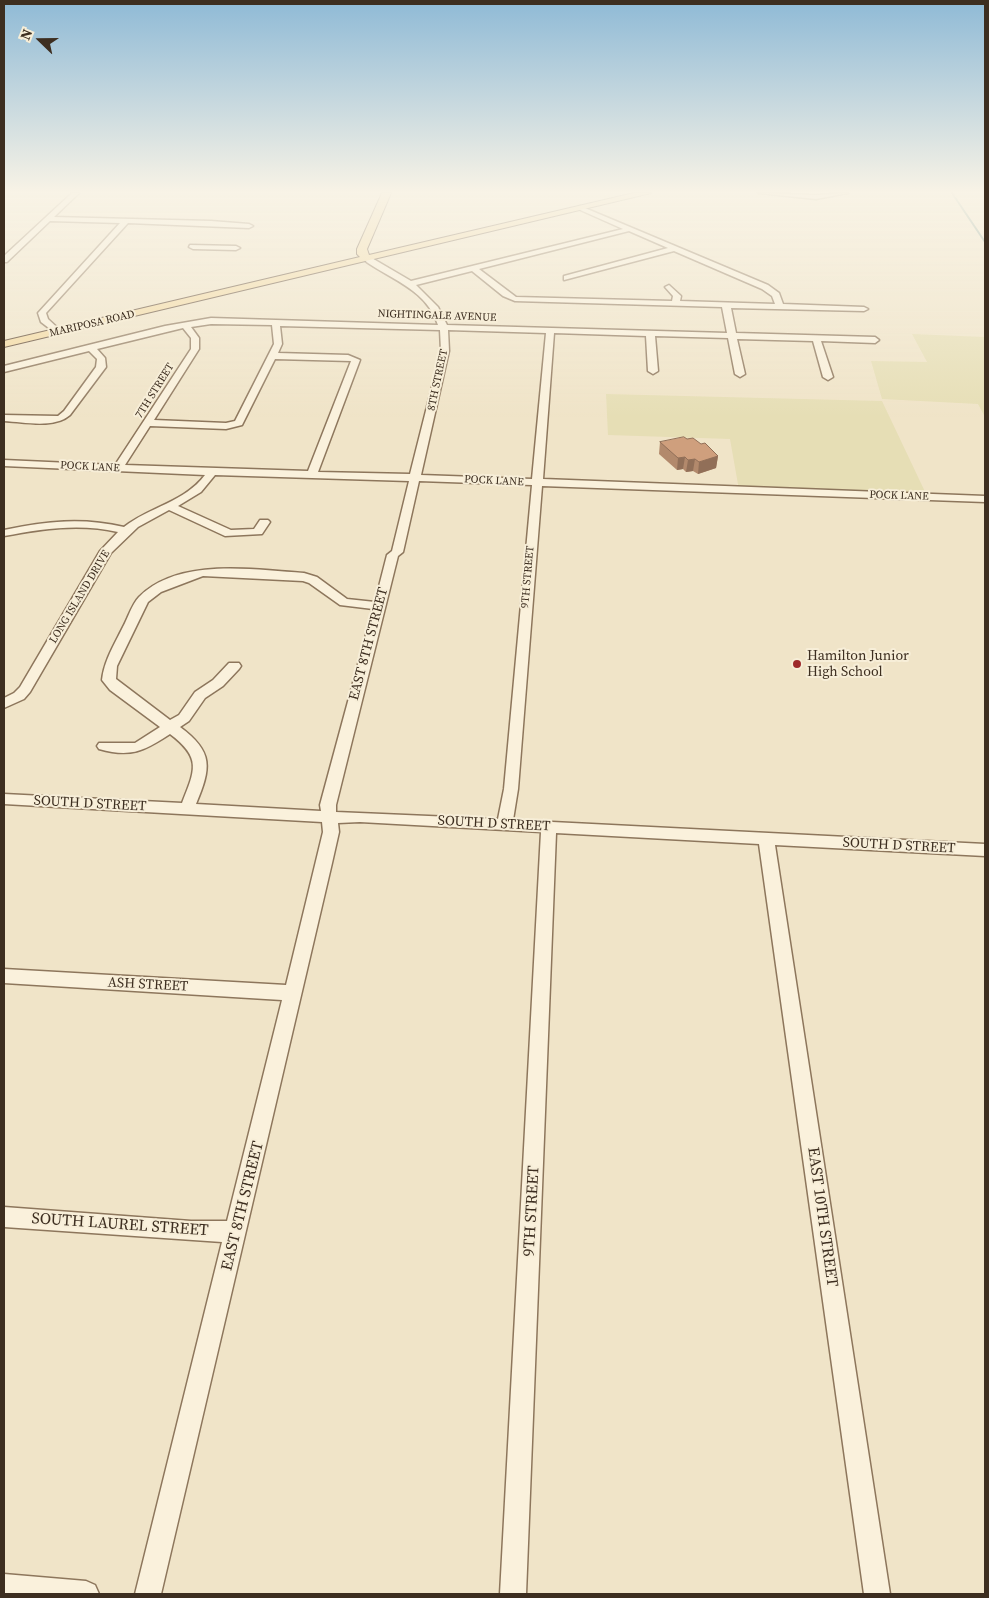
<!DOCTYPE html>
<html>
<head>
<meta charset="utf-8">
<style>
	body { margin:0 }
	#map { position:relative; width:989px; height:1598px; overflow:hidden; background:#f0e4c8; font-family:"Source Serif 4",serif }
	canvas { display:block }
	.frame { position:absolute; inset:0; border:5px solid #3d2e20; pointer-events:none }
	.north { position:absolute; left:15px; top:15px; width:50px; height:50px; -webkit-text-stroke:4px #f7eed8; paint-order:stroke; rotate:292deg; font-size:14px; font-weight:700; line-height:20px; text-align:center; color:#3d2e20 }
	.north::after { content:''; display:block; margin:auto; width:18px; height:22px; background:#3d2e20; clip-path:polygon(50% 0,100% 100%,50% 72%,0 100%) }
</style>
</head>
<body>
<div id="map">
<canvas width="989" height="1598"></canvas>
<div class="frame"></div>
<div class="north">N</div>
</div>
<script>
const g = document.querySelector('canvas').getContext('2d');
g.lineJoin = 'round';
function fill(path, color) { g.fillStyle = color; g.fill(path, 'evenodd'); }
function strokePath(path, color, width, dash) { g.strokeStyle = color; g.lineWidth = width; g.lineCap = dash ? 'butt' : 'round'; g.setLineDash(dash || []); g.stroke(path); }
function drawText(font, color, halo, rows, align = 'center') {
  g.font = font + ' "Source Serif 4",serif'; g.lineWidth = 4; g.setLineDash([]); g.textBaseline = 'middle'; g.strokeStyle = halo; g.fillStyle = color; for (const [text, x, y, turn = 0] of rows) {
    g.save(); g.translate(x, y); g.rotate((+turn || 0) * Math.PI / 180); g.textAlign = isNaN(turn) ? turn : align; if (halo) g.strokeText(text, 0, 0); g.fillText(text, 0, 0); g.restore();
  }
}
fill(new Path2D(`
	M912,334L985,337V417L978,404L882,399L871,361L927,362Z
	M606,394L882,401L928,498L739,490L730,439L608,435Z`), '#e6deb5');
strokePath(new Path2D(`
	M952,193L985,242`), '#6f938a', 2);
const minor = new Path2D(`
	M72,193H79L54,217L211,221L249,224L253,226L249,228L128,223L46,313L48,319L62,332L58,335L41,322L38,313L120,223L50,221L7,262H4V256Z
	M758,193L816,195L848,193L816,199Z
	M580,206L768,285L779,293L783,304L864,307L868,309L864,311L731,308L736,333L875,337L879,340L875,343L821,341L833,377L828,380L823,377L813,341L737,339L745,374L740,377L735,374L728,338L655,336L658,371L653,374L648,371L646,336L554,333L543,479L985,496V502L542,486L518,789L513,820L985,844V856L775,845L890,1594H864L759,844L556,833L526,1594H500L541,832L360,822L338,823L339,832L332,863L161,1594H135L222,1242L4,1227V1207L191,1221H227L282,1000L4,983V969L286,985L323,832L322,822L4,804V794L182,803C195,770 202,758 170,734C144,751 131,758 99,749L97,746L99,743H135L160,727L110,690L102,680C104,661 114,645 123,627C128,618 132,604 139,597C179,557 253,570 304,573L317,577L347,599L375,602L387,555L392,551L409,481L215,475L201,492L178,506L231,530L254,529L260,520H268L270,522L262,534L225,536L169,510L138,527L111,553L30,692L24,699L4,708V698L14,693L20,687L100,551L118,532C79,523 42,529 4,536V530C45,521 83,517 124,527C149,507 185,502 205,475L4,466V460L115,465L191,349V338L183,328L97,349L105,358L106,367L70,415C54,429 24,422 4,421V415L58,416L64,411L96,367L97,359L89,351L4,372V366L165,326L211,318L438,325C427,291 395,281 368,263L363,259L364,257H370L411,281L623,229L578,209V207ZM629,231L668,248L564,276V280L674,251L762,289L772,296L775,304L680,301L681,296L669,285L665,287L673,296L672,301L516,297L479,269ZM472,271L503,296L515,301L722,307L727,333L447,325L438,307L416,285ZM211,324L272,325L274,344L235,421L226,423L154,420L199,349V338L191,327ZM280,326L440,330L441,351L410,474L318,472L360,360L348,355L278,353L282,344ZM448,330L546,333L532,479L421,475L449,351ZM275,359L351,361L308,471L125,465L150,426L226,429L242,425ZM419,481L532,485L504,789L498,819L336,812V805L398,556L403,552ZM203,576L303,581L309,583L340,605L373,609L320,805L321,811L196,804C211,768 214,752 180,727L189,721L205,698L223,686L239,669L241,666L239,663H229L213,680L195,692L179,715L170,720L116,679L117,666L148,602L161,592Z
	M190,245L236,246L240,248L236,250L193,249L189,247Z
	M4,1574L86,1581L95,1585L99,1594H4Z`);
const major = new Path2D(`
	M382,193H391L367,249L369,255L634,193H651L4,347V341L360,257L357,254V249Z`);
strokePath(minor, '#8d765c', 3);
strokePath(major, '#5b4430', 2);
fill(minor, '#faf1dc');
fill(major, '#f3d9a0');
fill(new Path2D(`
	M660,442L718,456L716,468L698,474L693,471L686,472L683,469L677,470L659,454Z`), '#b2896c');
fill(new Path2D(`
	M718,456L716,468L698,474L699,462Z
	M685,457L683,469L677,470L678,458Z
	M695,459L693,471L686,472L688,460Z`), '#916f58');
const building = new Path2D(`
	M684,437L687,439L693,438L701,444L705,443L718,456L699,462L695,459L688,460L685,457L678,458L660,442Z`);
fill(building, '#cf9f7d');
strokePath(building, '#916f58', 1);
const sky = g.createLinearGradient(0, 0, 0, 417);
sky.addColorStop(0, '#8fbad6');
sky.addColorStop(0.46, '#f8f3e6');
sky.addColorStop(1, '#f8f3e600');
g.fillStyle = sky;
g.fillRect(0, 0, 989, 417);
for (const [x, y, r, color] of [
	[797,664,5,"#9e2a2b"]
]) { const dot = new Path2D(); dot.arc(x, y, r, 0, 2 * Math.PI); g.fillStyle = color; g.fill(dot); strokePath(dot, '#f7eed8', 2); }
drawText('11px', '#3d2e20', '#f7eed8', [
	["NIGHTINGALE AVENUE",437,316,2],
	["MARIPOSA ROAD",92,324,-13],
	["8TH STREET",438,380,-78],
	["7TH STREET",155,391,-58],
	["POCK LANE",90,467,3],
	["POCK LANE",494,481,3],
	["POCK LANE",899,496,2],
	["9TH STREET",528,577,-85],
	["LONG ISLAND DRIVE",80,597,-59]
]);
drawText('14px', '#3d2e20', '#f7eed8', [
	["EAST 8TH STREET",369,644,-75],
	["SOUTH D STREET",90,804,3],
	["SOUTH D STREET",494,824,3],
	["SOUTH D STREET",899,846,3],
	["ASH STREET",148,985,3]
]);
drawText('14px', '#3d2e20', '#f7eed8', [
	["Hamilton Junior",807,656],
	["High School",807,672]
], 'left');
drawText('16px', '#3d2e20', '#f7eed8', [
	["EAST 8TH STREET",243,1206,-76],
	["9TH STREET",532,1211,-87],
	["EAST 10TH STREET",822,1217,82],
	["SOUTH LAUREL STREET",120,1225,4]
]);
</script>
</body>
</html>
